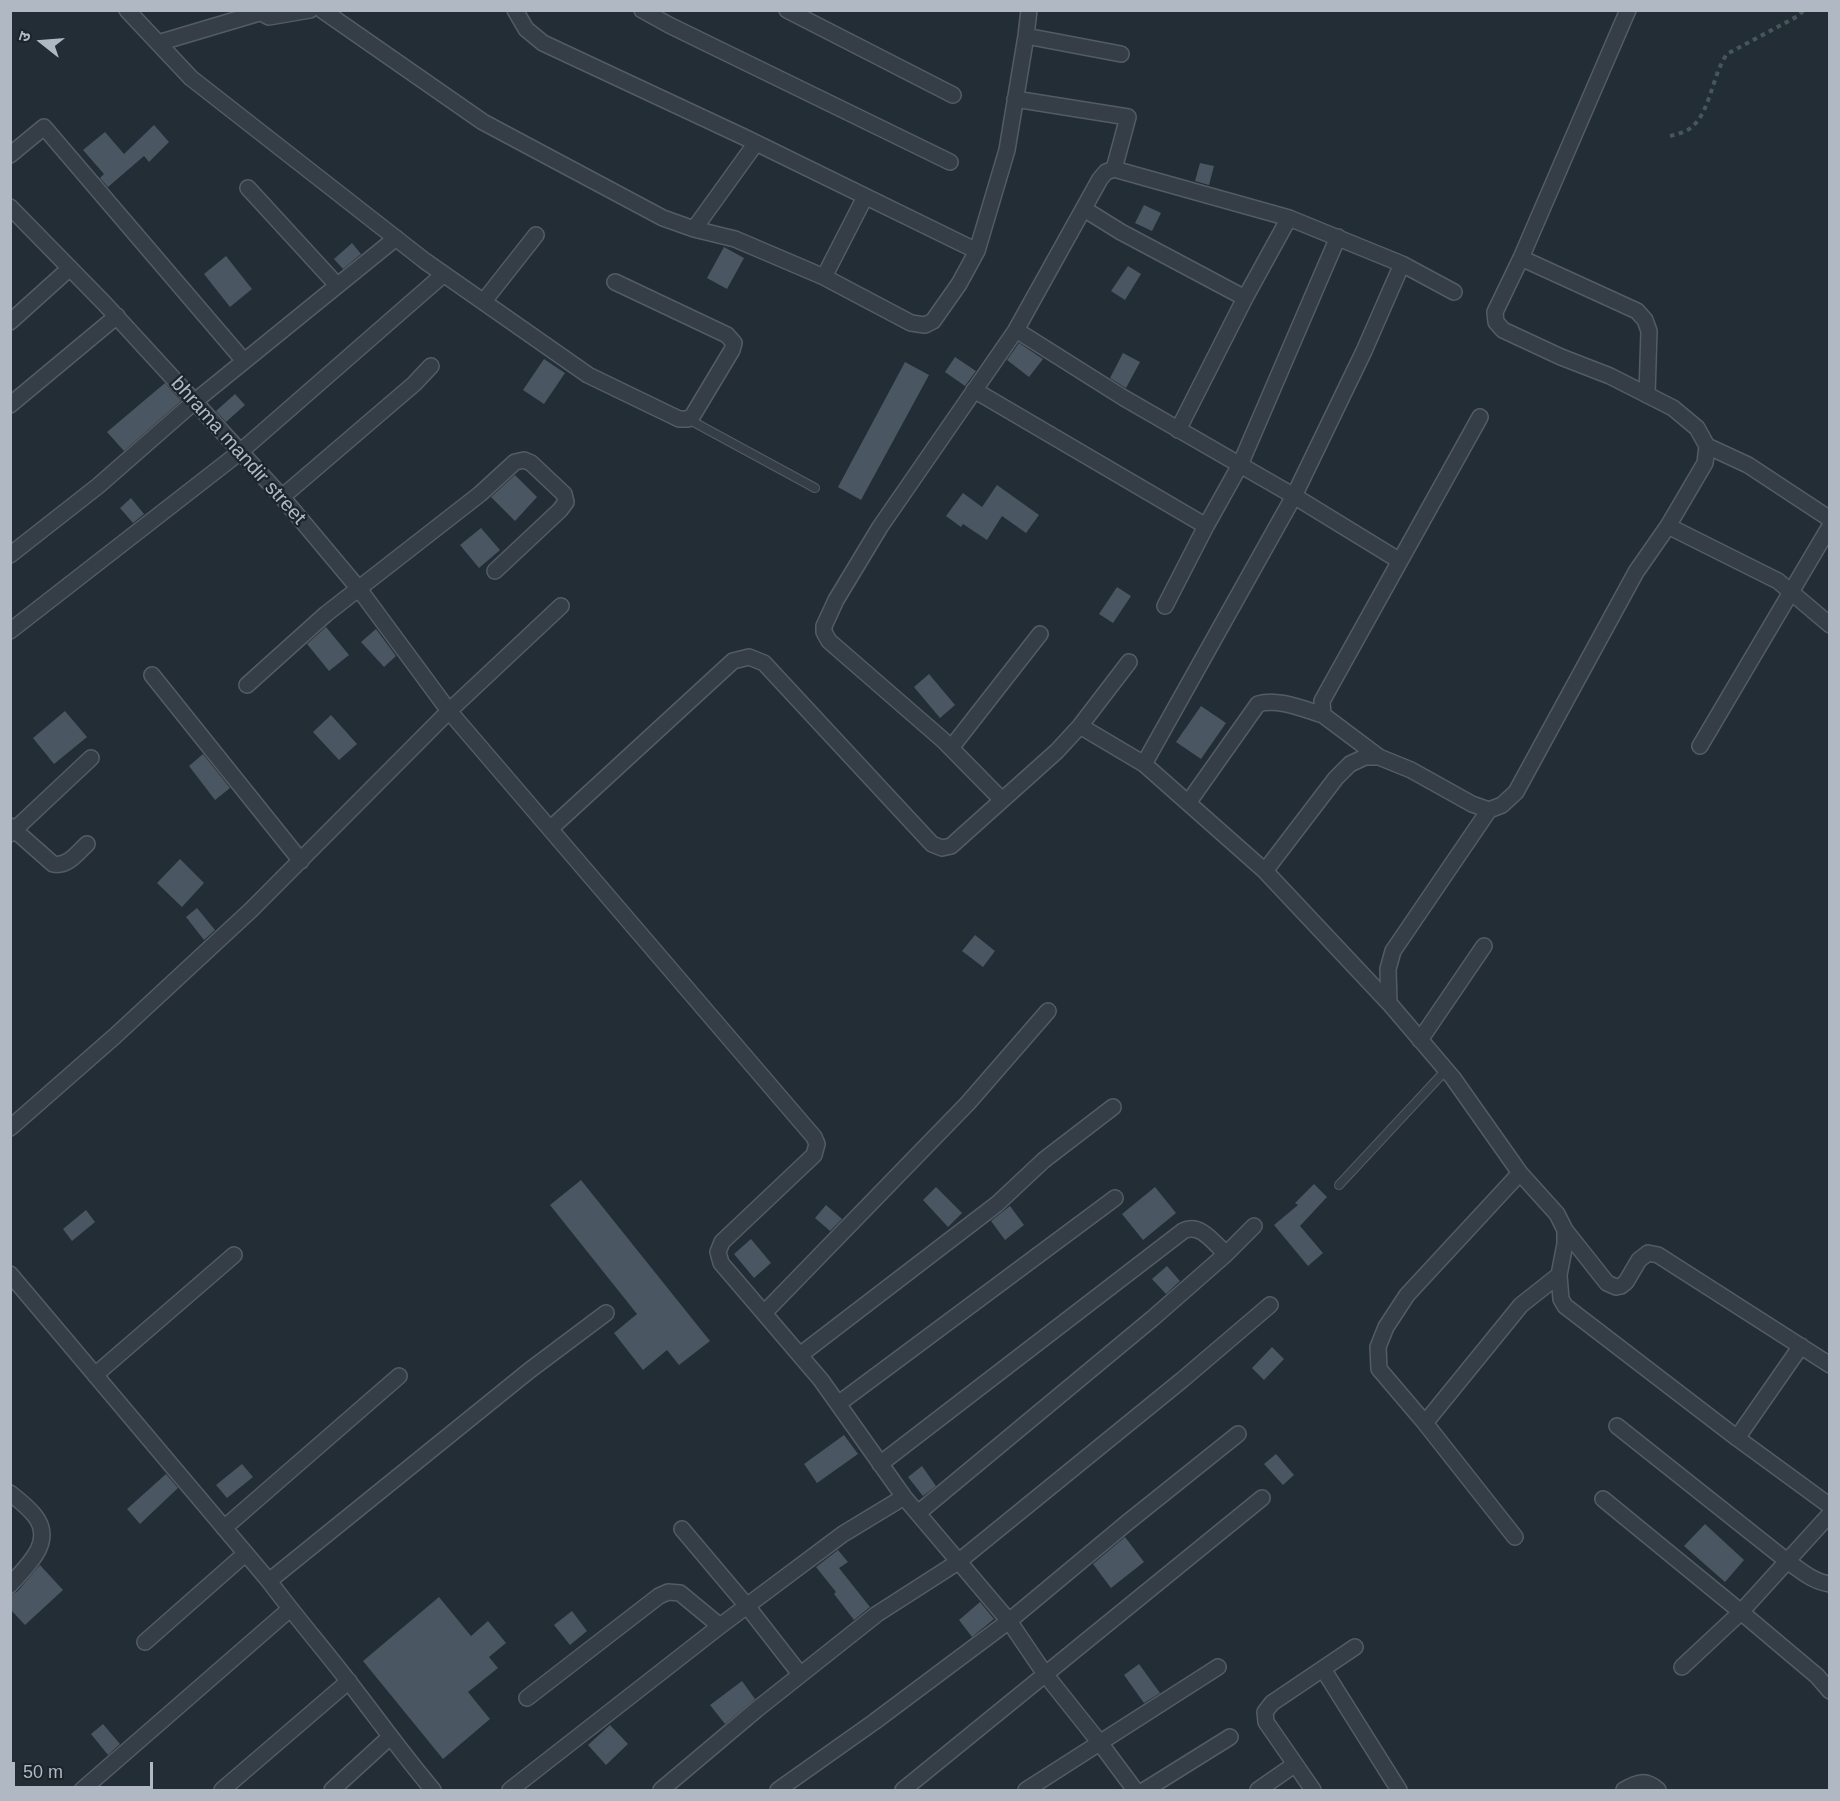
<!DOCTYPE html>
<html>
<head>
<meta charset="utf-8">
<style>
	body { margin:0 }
	#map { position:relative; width:1840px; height:1801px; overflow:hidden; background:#222d36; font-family:Helvetica,"Noto Sans Devanagari",sans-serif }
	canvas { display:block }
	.frame { position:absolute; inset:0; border:12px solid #b0b9c3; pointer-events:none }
	.north { position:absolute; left:12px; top:12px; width:60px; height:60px; -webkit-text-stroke:4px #1b232b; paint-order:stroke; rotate:287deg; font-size:16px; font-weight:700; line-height:24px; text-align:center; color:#b0b9c3 }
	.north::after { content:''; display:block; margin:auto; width:21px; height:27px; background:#b0b9c3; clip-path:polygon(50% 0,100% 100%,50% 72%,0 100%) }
	.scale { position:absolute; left:12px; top:1762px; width:141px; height:27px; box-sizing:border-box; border:3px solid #b0b9c3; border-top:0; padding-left:8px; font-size:18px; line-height:21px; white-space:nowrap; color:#b0b9c3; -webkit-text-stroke:4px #1b232b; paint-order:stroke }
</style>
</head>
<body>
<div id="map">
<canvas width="1840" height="1801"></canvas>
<div class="frame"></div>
<div class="north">उ</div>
<div class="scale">50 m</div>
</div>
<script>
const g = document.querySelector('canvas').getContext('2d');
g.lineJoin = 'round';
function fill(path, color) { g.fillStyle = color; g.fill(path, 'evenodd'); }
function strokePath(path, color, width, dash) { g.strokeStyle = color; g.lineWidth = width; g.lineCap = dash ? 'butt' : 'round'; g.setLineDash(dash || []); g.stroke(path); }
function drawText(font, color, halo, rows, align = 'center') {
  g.font = font + ' Helvetica,sans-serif'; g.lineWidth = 4.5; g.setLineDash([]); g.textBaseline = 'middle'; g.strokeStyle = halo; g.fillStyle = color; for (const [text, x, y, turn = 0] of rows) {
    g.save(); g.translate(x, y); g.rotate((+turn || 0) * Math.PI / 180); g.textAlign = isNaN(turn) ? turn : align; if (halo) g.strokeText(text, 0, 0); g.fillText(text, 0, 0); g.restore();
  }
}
fill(new Path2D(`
	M154,125L169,142L149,162L144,156L108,187L100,178L104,174L83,150L105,132L124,154Z
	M1200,163L1214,166L1209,185L1195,181Z
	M1144,205L1161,213L1152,231L1135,223Z
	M352,243L361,254L343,269L334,259Z
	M724,247L744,258L727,289L707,278Z
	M226,256L252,289L230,307L204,274Z
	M1128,266L1141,274L1125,300L1111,291Z
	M1019,343L1043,359L1029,377L1007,360Z
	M1123,353L1140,362L1126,388L1110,378Z
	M955,357L976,371L965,386L945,372Z
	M544,359L565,373L544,404L523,390Z
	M905,362L929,375L861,500L838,487Z
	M165,383L181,401L124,451L107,432Z
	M235,394L245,405L226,422L216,411Z
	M515,475L537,497L515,521L491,497Z
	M997,485L1039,515L1026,533L1002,516L987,540L963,524L961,527L946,516L963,493L982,507Z
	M131,498L144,514L133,523L120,508Z
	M481,528L500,550L479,568L460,545Z
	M1117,587L1131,596L1113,623L1099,614Z
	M326,627L349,655L329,671L307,644Z
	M376,629L396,656L384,667L361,642Z
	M929,674L955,705L940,718L914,687Z
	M1201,706L1226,723L1201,759L1176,742Z
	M65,711L87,737L54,764L33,738Z
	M331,715L357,744L339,760L313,732Z
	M203,754L230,788L215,800L189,766Z
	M180,859L204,883L182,907L157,883Z
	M197,908L215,930L204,940L186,917Z
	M975,935L995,951L983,967L962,951Z
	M581,1180L710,1341L679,1365L667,1350L643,1370L614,1333L637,1314L550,1205Z
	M1314,1184L1327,1197L1300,1226L1323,1253L1308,1266L1274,1225L1298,1205L1295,1203Z
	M936,1187L962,1213L948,1227L923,1200Z
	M1155,1187L1176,1213L1143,1240L1122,1214Z
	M826,1205L842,1219L830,1231L815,1218Z
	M1010,1206L1024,1225L1005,1240L991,1221Z
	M86,1210L95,1222L72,1241L63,1229Z
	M751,1239L771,1263L754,1278L734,1254Z
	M1167,1266L1180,1281L1166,1294L1152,1279Z
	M1272,1347L1284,1359L1264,1380L1252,1368Z
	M844,1435L858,1454L817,1483L804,1464Z
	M1276,1454L1294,1475L1283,1485L1264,1464Z
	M242,1464L253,1477L227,1498L216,1485Z
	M922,1466L936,1486L923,1496L908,1477Z
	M166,1474L178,1488L140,1524L127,1509Z
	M1705,1524L1744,1560L1725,1582L1684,1546Z
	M1125,1537L1144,1562L1111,1588L1093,1564Z
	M838,1550L848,1562L839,1568L870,1607L854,1620L834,1594L836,1592L816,1567Z
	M40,1565L63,1590L25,1625L10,1609V1594L17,1592Z
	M439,1597L471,1636L488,1621L506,1643L489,1657L498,1668L468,1692L490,1719L443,1759L363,1661Z
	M980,1602L994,1619L972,1637L959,1620Z
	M572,1611L587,1631L570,1645L554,1625Z
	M1139,1664L1160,1693L1144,1703L1124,1675Z
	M742,1681L755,1699L725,1724L710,1705Z
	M103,1724L120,1744L108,1755L91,1734Z
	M610,1725L628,1744L606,1765L588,1745Z`), '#4a5762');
const service = new Path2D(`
	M688,419L815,488
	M1339,1185L1446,1070`);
const minor = new Path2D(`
	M127,10L191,78L425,261L588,375L679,419H688L693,415L732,350L734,343L727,335L615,282
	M256,10L269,17L310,10
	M322,10L483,122L663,218L694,229L735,239L824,277L911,323L925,325L933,321L959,284L977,251L1007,150L1026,36L1029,10
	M515,10L526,29L543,43L744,137L977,251
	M642,10L669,25L950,162
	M787,10L953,95
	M1026,36L1121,54
	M158,43L259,13
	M1015,99L1128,117L1114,169
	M10,155L44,127L244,361
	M248,188L337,285
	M10,207L105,304L282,497L359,589L449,711L814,1137L817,1144L814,1155L722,1242L718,1252L721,1263L821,1380L904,1497L1009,1621L1045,1674L1100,1743L1135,1790
	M1084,209L1121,232L1245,298
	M1289,218L1402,264L1454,292
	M694,229L756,143
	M1521,258L1637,311L1645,320L1649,331L1647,395
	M824,277L865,197
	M484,301L536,235
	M10,322L70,268
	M1016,330L1124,398L1294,496L1400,561
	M974,390L1206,526
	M10,405L117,316
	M1707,446L1748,465L1830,519
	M282,497L414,384L431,366
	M1668,526L1778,581L1830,625
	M10,555L98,486L194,402L396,238
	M1165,606L1206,526L1240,465L1338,237
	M10,631L240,452L444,274
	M152,675L301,861
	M247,685L326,614L480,494L515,462L524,460L531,463L564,494L566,502L560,510L495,571
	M1080,726L1144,764L1265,871L1389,1003L1453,1078L1520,1173L1557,1214L1565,1230V1244L1559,1275L1561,1299L1565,1306L1737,1438L1830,1506
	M1700,746L1830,526
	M951,748L1040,634
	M1379,757L1323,715L1322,701L1480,417
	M1144,764L1294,496L1364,351L1402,264
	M1002,800L943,740L829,641L824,632V626L836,600L880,527L1016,330L1100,179L1106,172L1114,169L1289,218L1245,298L1178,430
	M1188,803L1258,704C1278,698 1303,709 1323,715
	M10,826L53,864C68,867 77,853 87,844
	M550,829L733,661L749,657L764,663L932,844L942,848L951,846L1057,751L1080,726L1129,662
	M10,834L91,758
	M1265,871L1336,778L1350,764L1365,757H1379L1411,770L1472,804L1489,810L1502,805L1516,792L1636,572L1668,526L1705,463L1707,446L1697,428L1673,408L1610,376L1561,357L1503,330L1496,322L1495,312L1521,258L1628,10
	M1389,1003L1388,969L1393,951L1489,810
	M1420,1040L1484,946
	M10,1128L115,1036L251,910L449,711L561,606
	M1565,1230L1607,1283L1616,1287L1621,1286L1626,1282L1639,1260L1648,1253L1658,1255L1830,1365
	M10,1274L269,1581C295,1616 323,1648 349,1682C377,1718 404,1756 433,1790
	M765,1312L968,1103L1048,1011
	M800,1355L997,1204L1044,1160L1113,1107
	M95,1375L234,1255
	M838,1404L1115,1198
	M1425,1423L1521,1305L1559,1275
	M1617,1426L1787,1561C1800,1570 1813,1582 1830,1584
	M1737,1438L1801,1346
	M880,1464L1183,1231C1200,1222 1214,1243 1226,1254
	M10,1493C19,1500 28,1507 35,1516C55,1542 27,1566 10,1585
	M1603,1499L1741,1612L1817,1676L1830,1691
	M918,1513L1153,1318L1226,1254L1254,1226
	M224,1528L399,1376
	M682,1529L747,1606L800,1674
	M1515,1537L1425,1423L1379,1369L1378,1347L1386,1327L1407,1295L1520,1173
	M269,1581L530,1370L606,1313
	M145,1642L245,1554
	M1682,1667L1741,1612L1830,1514
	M1323,1669L1399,1790
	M527,1698L659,1596L668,1592L680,1593L720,1626
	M82,1790L290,1609
	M222,1790L349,1681
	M332,1790L390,1737
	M510,1790L720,1626L843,1534L904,1497
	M661,1790L756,1710L877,1614L958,1562L1182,1380L1270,1305
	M778,1790L874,1722L1009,1621L1128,1522L1238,1434
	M903,1790L1262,1498
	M1026,1790L1218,1667
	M1145,1790L1230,1737
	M1258,1790L1294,1765
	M1313,1790L1266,1722L1265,1712L1272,1703L1355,1647
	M1624,1790C1637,1782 1646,1779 1658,1790`);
strokePath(service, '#535c65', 10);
strokePath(minor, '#535c65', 18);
strokePath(new Path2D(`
	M1670,136C1678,134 1686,132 1692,127C1711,110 1712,75 1727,54L1798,16L1804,10`), '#455858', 4, [4.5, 4.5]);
strokePath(service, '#353e47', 8);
strokePath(minor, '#353e47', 15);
drawText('20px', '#b0b9c3', '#1b232b', [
	["bhrama mandir street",238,451,48]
]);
</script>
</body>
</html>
